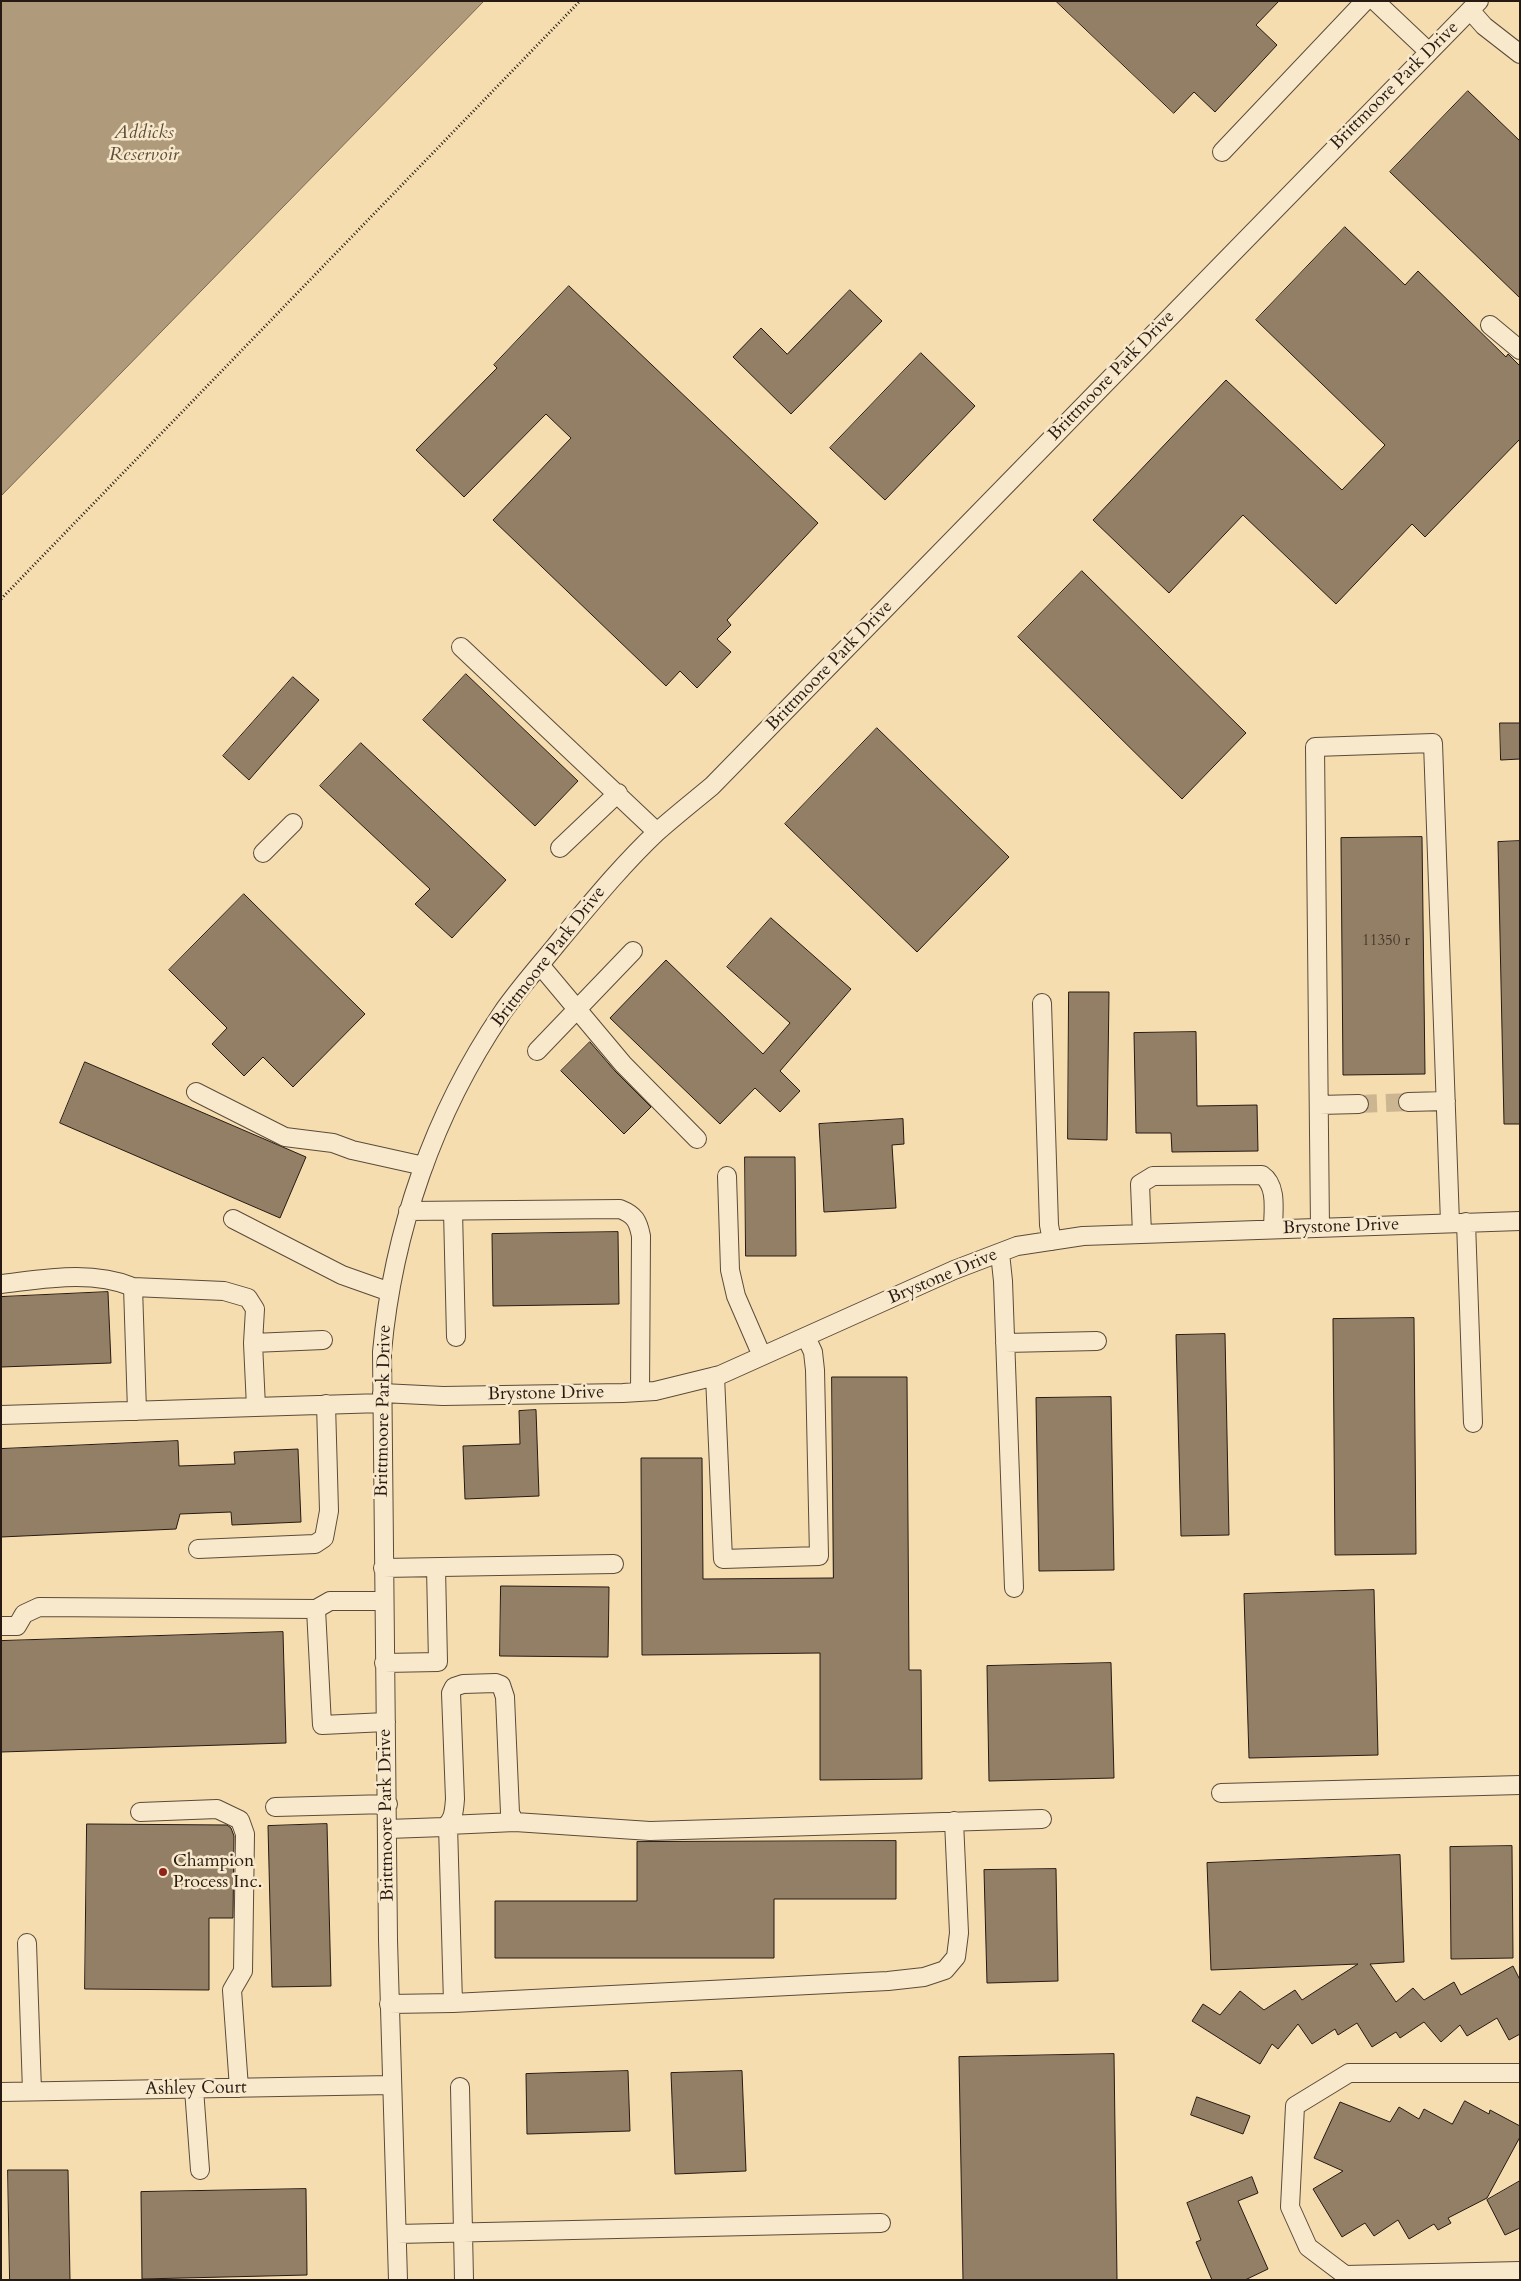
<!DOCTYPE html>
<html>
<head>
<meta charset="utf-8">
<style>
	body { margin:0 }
	#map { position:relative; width:1521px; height:2281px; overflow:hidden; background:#f5ddb0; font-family:Cardo,serif }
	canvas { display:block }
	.frame { position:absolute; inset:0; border:2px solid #261a13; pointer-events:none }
</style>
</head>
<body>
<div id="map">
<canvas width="1521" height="2281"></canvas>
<div class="frame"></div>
</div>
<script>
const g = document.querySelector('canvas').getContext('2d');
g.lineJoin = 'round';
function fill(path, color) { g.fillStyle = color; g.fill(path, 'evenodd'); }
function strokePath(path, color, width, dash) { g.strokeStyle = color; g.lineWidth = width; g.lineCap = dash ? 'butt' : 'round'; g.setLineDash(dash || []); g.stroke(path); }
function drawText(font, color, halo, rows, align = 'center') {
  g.font = font + ' Cardo,serif'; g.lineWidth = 5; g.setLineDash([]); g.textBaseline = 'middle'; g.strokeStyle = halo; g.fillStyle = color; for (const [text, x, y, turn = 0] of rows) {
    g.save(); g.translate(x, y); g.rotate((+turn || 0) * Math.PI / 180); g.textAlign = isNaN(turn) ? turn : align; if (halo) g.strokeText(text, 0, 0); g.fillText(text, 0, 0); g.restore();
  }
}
const water = new Path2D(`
	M1,1H484L1,496Z`);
fill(water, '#af9b7b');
strokePath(water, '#786751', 1);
const building = new Path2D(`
	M1056,1H1279L1256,25L1277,45L1215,112L1194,92L1174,113Z
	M1468,91L1520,141V298L1390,172Z
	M1345,227L1405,285L1418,271L1506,357L1508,354L1520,366V439L1425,537L1412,524L1336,604L1243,515L1169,593L1093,520L1226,380L1342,490L1385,445L1256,320Z
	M569,286L818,523L727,620L731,625L717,639L731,652L697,688L680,671L666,686L493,520L571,438L546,414L464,497L416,450L497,368L494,365Z
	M850,290L882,321L791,414L733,357L761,328L787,354Z
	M921,353L975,406L885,500L830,448Z
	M1082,571L1246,733L1182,799L1018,637Z
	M466,674L578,781L535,826L423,720Z
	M293,677L319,700L249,780L223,756Z
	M1500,723H1520V759L1501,760Z
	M877,728L1009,857L917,952L785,824Z
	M361,743L506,880L452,938L415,904L430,889L320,786Z
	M1422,837L1425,1074L1343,1075L1341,838Z
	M1520,841V1124H1504L1498,842Z
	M244,894L365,1014L293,1087L263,1057L244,1076L212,1044L227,1028L169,970Z
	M771,918L851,989L780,1071L800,1091L780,1112L755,1088L720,1124L610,1018L666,960L763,1054L790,1023L727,967Z
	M1069,992H1109L1107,1140L1068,1139Z
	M1196,1032L1197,1106L1257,1105L1258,1151L1172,1152L1171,1133H1136L1134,1033Z
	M590,1042L615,1071L651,1107L624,1134L561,1071Z
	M85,1062L306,1157L280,1218L60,1123Z
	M903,1119L904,1144L892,1145L896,1208L824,1212L819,1124Z
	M745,1157H795L796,1256H746Z
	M618,1232L619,1304L493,1306L492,1234Z
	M108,1292L111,1363L1,1367V1297Z
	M1414,1318L1416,1554L1335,1555L1333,1319Z
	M1225,1334L1229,1535L1181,1536L1176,1335Z
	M832,1377H907L909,1670H921L922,1779L820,1780V1653L642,1655L641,1458H702L703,1579L833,1578Z
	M1111,1397L1114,1570L1039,1571L1036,1398Z
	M536,1410L539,1496L465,1499L463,1446L520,1444L519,1411Z
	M178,1441L179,1466L235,1464L234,1452L298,1449L301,1522L232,1525L231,1512L180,1514L176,1529L1,1537V1449Z
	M501,1586L609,1587L608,1657L500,1656Z
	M1374,1590L1378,1755L1249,1758L1244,1594Z
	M283,1632L286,1743L1,1752V1641Z
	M1111,1663L1114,1778L989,1781L987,1666Z
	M87,1824L227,1825L231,1828L234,1836L233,1918H209V1990L85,1989Z
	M327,1824L331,1986L272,1987L268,1826Z
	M896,1841V1899H774V1958H495V1901H637V1842Z
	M1512,1846L1513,1958L1451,1959L1450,1847Z
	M1400,1855L1404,1962L1370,1964L1396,2002L1413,1988L1424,2000L1454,1982L1461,1995L1513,1966L1520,1980V2034L1509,2040L1497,2018L1467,2036L1460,2025L1441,2042L1424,2022L1400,2038L1396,2032L1372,2047L1357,2023L1338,2035L1335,2029L1312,2044L1298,2024L1278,2049L1272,2044L1260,2064L1192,2021L1203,2004L1220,2015L1240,1991L1264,2010L1295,1990L1302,2000L1358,1964L1211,1970L1207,1863Z
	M1056,1869L1058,1981L987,1983L984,1870Z
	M1114,2054L1117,2280H963L959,2057Z
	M628,2071L630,2131L527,2134L526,2074Z
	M742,2071L746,2171L675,2174L671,2073Z
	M1197,2097L1250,2116L1243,2134L1191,2115Z
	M1465,2101L1489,2114L1490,2110L1520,2126V2137L1487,2198L1448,2218L1451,2223L1438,2230L1434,2224L1409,2239L1398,2220L1374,2236L1365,2223L1342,2237L1313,2189L1343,2171L1314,2158L1340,2102L1390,2122L1399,2107L1419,2119L1424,2109L1452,2124Z
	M8,2170H68L70,2280H10Z
	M1252,2177L1258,2193L1238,2201L1268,2269L1245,2280H1212L1196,2242L1201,2240L1187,2203Z
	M1520,2181V2228L1505,2235L1487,2200Z
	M306,2189L307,2275L142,2279L141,2192Z`);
fill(building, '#927f65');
strokePath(building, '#261a13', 1);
strokePath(new Path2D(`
	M1359,1104L1408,1102`), '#ccb691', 18, [18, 9]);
const minor = new Path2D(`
	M1375,1L1429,52
	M1470,10L1484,26L1520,54
	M1222,152L1365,1
	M1490,325L1520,350
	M461,647L657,832
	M560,848L618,793
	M263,853L293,823
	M540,965L623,1064L697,1139
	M1042,1003L1049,1225L1052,1241
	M537,1051L633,951
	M196,1092L285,1137L333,1143L352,1150L424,1166
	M1408,1102L1446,1101
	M1319,1105L1359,1104
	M727,1176L730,1270L736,1296L762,1356
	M408,1211L620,1209C635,1215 638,1221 641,1236L640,1392
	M453,1211L456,1337
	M233,1219L342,1275L390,1292
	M1466,1222L1473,1423
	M1320,1228L1315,747L1433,743L1450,1223
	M1142,1234L1140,1184L1153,1176L1262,1175C1278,1186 1273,1212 1273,1229
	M1000,1253L1003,1281L1014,1588
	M1,1284C45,1279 91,1270 133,1287L137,1411
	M133,1287L224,1291L248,1298L255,1309L253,1343
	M1005,1343L1097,1341
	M715,1376L723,1559L819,1556L815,1370L813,1352L806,1337
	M382,1393L443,1396L623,1393L655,1391L720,1375L954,1270L1017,1246L1083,1236L1520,1221
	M256,1407L253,1343L323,1340
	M1,1415L382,1403
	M198,1549L315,1544L324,1538L329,1511L326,1404
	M383,1568L614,1564
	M384,1601H330L316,1609L322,1725L386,1722
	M1,1626H17L24,1614L39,1607L316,1609
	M384,1663L438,1662L436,1568
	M1221,1793L1520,1785
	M275,1807L388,1804
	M140,1812L217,1809L240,1820L245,1834L243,1971L232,1990L239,2088
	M388,1829L444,1827C454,1821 454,1810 455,1799L451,1693L454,1687L463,1684L496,1683L501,1685L505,1697L510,1813L515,1822L650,1831L1042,1819
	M27,1943L32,2091
	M453,2003L888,1981L924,1977L945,1970L956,1957L959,1933L954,1821
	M389,2004L453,2003L448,1825L515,1822
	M1520,2073H1349L1295,2106L1290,2207L1308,2247L1345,2275L1520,2271
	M460,2087L464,2280
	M194,2089L200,2170
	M1,2092L391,2085
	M397,2234L881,2223
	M398,2280L388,1940L382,1352C393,1231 434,1113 502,1013C520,987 541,964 561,939C592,902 622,865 657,832C675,816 694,801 712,786L1479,1`);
strokePath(minor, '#5a4b3a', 20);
strokePath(new Path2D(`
	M1,599L580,1`), '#261a13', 3, [1, 2.5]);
strokePath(minor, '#f8e9cc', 18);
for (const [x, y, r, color] of [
	[163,1872,5,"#8f2418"]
]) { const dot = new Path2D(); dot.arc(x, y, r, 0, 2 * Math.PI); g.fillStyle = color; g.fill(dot); strokePath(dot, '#f8e9cc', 2); }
drawText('15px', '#413328', null, [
	["11350 r",1386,942]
]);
drawText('18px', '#261a13', '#f8e9cc', [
	["Brittmoore Park Drive",1395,86,-45],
	["Brittmoore Park Drive",1112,376,-46],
	["Brittmoore Park Drive",830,666,-46],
	["Brittmoore Park Drive",549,957,-52],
	["Brystone Drive",1341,1227,-2],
	["Brystone Drive",943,1277,-23],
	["Brystone Drive",546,1394,-1],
	["Brittmoore Park Drive",384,1411,-89],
	["Brittmoore Park Drive",387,1815,-91],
	["Ashley Court",196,2089,-1]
]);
drawText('18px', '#261a13', '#f8e9cc', [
	["Champion",173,1862],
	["Process Inc.",173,1883]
], 'left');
drawText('italic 19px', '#5d4e3d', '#f8e9cc', [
	["Addicks",144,134],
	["Reservoir",144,156]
]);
</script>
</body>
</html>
